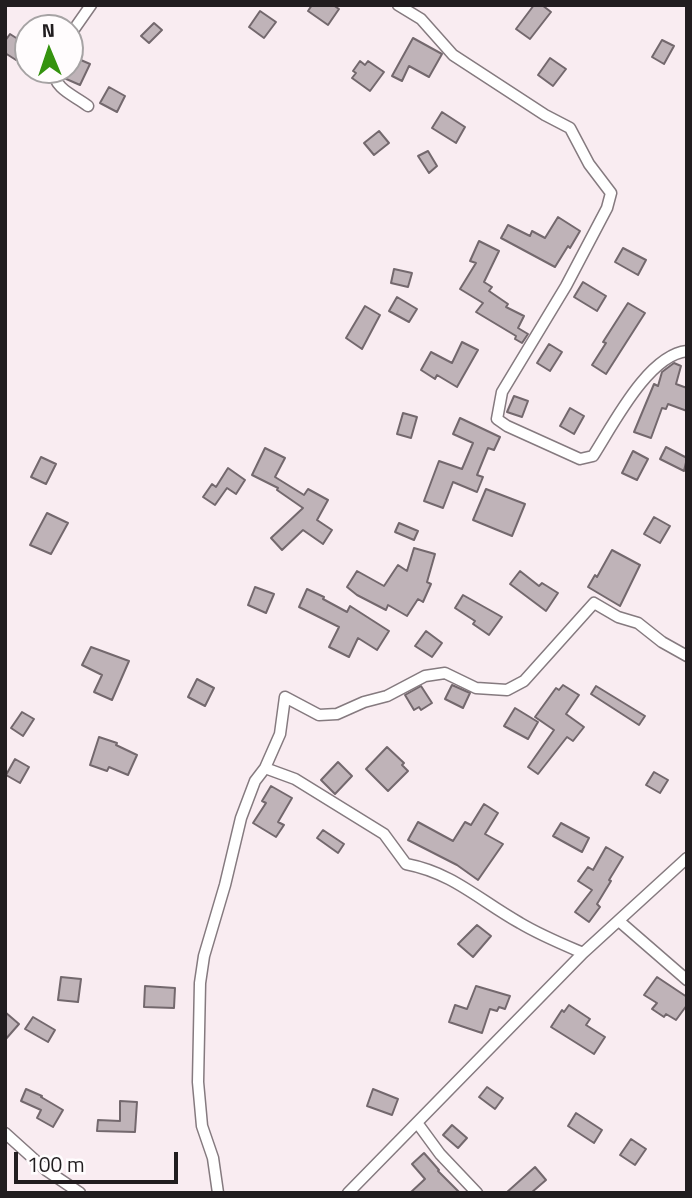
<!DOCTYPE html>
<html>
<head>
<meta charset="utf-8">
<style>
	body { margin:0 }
	#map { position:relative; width:692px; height:1198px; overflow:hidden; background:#f9ecf1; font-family:"Titillium Web",sans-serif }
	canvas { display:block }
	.frame { position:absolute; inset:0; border:7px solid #211d1f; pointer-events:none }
	.north { position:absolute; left:14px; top:14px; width:70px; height:70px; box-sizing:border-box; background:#fffcfd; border:2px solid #a6a3a4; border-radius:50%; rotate:358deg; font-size:19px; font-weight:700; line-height:28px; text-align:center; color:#211d1f }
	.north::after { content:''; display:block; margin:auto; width:24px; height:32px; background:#35930f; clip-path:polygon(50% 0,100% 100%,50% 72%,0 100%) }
	.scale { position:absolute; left:14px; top:1152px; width:164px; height:32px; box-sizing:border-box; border:4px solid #211d1f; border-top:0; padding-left:9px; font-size:21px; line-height:24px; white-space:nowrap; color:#211d1f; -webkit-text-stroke:5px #fffcfd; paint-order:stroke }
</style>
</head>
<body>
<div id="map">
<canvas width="692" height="1198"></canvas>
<div class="frame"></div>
<div class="north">N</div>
<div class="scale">100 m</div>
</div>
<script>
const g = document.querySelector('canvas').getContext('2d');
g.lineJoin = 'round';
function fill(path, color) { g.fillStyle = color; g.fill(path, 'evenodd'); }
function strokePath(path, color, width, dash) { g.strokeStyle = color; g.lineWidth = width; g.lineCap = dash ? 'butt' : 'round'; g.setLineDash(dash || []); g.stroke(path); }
const building = new Path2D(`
	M312,5H333L339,9L328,25L308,11Z
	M534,5H542L551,12L530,39L516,29Z
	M260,11L276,22L264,38L249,27Z
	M154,23L162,30L149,43L141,36Z
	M10,34L27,45L16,60L5,53V41Z
	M413,38L442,54L429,77L409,66L402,81L392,76Z
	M662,40L674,46L664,64L652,57Z
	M74,57L90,64L80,85L64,78L70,70Z
	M550,58L566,69L553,86L538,75Z
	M360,61L365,65L368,61L384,72L370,91L352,78L356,73L353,71Z
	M109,87L125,96L117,112L100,103Z
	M442,112L465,127L456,143L432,128Z
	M379,131L389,143L374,155L364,143Z
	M428,151L437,166L429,173L418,156Z
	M558,217L580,231L570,248L568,246L555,267L501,238L508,225L530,236L532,231L545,238Z
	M479,241L499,251L484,282L492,287L489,291L508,304L506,307L524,316L518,328L528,334L522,343L515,339L516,336L476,312L483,303L460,289L476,263L470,261Z
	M623,248L646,260L638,275L615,262Z
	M394,269L412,273L408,287L391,283Z
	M583,282L606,296L597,311L574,297Z
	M397,297L417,309L409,322L389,311Z
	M628,303L645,313L606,374L592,365L606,343L603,342Z
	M365,306L380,315L362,349L346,338Z
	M462,342L478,350L457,387L437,375L435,379L421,370L431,352L452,363Z
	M549,344L562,352L550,371L537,363Z
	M674,363L681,366L676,384L687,388V411L668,404L666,409L662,408L651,438L634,432L654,384L658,386L662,372Z
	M514,396L528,401L522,417L507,412Z
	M570,408L584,416L574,434L560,426Z
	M403,413L417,417L411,438L397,434Z
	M460,418L500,437L494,450L488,448L477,475L483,477L477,492L453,482L443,508L424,501L439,461L462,469L473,443L453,434Z
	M666,447L687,458L684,471L660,459Z
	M265,448L285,458L275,477L304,495L308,489L328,500L317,520L332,530L323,544L303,530L282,550L271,538L303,508L277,490L278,488L252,475Z
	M633,451L648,459L637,480L622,473Z
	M41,457L56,464L46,484L31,477Z
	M228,468L245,480L236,494L227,488L215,505L203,497L212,484L216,487Z
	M486,489L525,504L512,536L473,520Z
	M47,513L68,523L51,554L30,545Z
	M654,517L670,526L660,543L644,534Z
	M399,523L418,531L414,540L395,532Z
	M414,548L435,554L427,582L431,584L423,602L418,599L407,616L388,605L386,610L357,595L347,587L357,571L384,586L398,565L407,571Z
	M612,550L640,565L620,606L588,587L595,575L597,577Z
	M520,571L539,586L542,583L558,593L546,611L510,584Z
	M255,587L274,594L266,613L248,605Z
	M307,589L324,597L323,599L347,612L350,606L389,631L377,650L358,638L349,657L329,647L339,627L299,607Z
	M463,595L502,617L489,635L473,624L475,621L455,608Z
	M426,631L442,643L432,657L415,646Z
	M91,647L129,661L112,700L94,692L102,675L82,665Z
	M197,679L214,688L205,706L188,697Z
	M452,685L470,693L463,708L445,699Z
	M563,685L579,695L566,714L584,727L573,741L567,737L538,774L528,767L554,730L535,717L556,688L559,690Z
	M421,686L432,703L421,710L419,707L414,710L405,695Z
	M596,686L645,716L639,725L591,694Z
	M515,708L538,722L528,739L504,726Z
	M22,712L34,719L23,736L11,728Z
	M99,737L117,743L116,745L137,755L128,775L109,767L107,771L90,765Z
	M387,747L404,763L402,765L408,771L388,791L366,769Z
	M15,759L29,767L20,783L6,775Z
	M338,762L352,776L335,794L321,780Z
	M654,772L668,780L660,793L646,785Z
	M271,786L292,798L278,822L284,825L276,837L253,823L266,803L262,801Z
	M484,804L498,813L485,834L503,844L478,880L457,865L408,840L418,822L453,841L465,822L471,825Z
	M561,823L589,838L582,852L553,836Z
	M323,830L344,844L338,853L317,838Z
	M606,847L623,857L609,880L611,881L597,904L600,907L589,922L575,912L592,890L578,881L588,867L593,870Z
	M477,925L491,936L473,957L458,944Z
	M61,977L81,979L78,1002L58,1000Z
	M657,977L687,997V1005L676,1020L666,1014L664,1017L652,1009L657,1003L644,995Z
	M145,986L175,988L174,1008L144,1007Z
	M476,986L510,996L505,1009L499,1007L497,1011L490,1009L482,1033L449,1022L455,1005L467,1009Z
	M569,1005L590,1019L586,1025L605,1037L594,1054L551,1027L562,1010L564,1012Z
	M5,1012L19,1024L5,1040Z
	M33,1017L55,1030L48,1042L25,1029Z
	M487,1087L503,1098L495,1109L479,1097Z
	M26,1089L42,1096L41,1097L63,1110L53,1127L37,1118L41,1110L21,1101Z
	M373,1089L398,1099L392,1115L367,1106Z
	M120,1101L137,1102L135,1132L97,1131L98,1120L120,1121Z
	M576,1113L602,1130L594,1143L568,1126Z
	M452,1125L467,1138L458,1148L443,1135Z
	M631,1139L646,1149L635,1165L620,1155Z
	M424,1153L439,1170L438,1171L460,1193H410L425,1179L412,1164Z
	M535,1167L546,1180L531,1193H506Z`);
fill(building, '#bfb3b8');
strokePath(building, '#73686d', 2);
const street = new Path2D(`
	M398,5L421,19L453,55L545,115L570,128L589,164L611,193L607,208L566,286L502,392L497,419L507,426L580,459L593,456C613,425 648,355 687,351
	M70,35L91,5
	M53,70C55,90 74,95 88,106
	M265,768L295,779L384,834L406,864C453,873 479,900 520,923C540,935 562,944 583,953
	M619,921L687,980
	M418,1124L440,1154L477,1193
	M5,1133L46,1170L80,1193
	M218,1193L213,1158L202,1126L198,1082L200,983L204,956L225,885L241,818L255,781L265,768L280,734L285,697L319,715L337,714L364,702L387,696L425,676L445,673L476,688L507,690L524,681L594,603L618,617L638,623L662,642L687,656
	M348,1193L583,953L687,858`);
strokePath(street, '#857a7f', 13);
strokePath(street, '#fff', 10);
</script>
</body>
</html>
